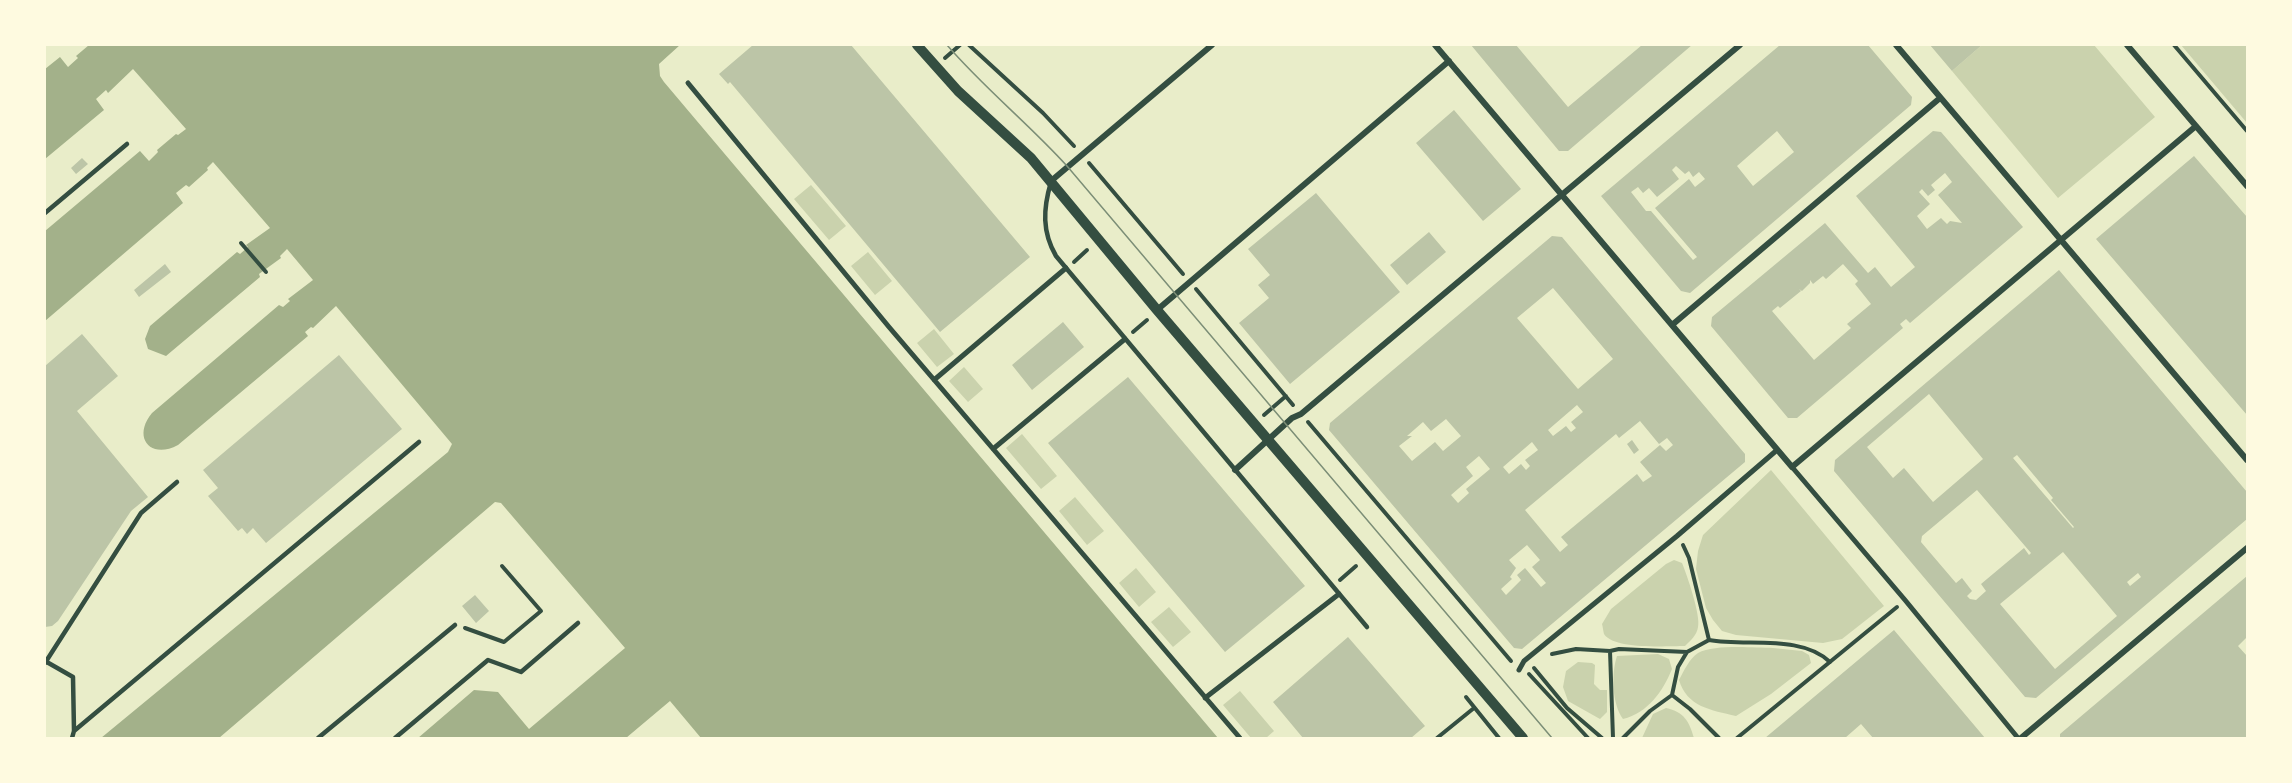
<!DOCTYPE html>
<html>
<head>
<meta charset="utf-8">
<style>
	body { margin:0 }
	#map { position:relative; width:2292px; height:783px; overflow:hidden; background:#e9edc9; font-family:Rubik,sans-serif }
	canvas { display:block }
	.frame { position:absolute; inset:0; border:46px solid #fefae0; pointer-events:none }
</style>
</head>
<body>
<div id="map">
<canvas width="2292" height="783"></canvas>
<div class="frame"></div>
</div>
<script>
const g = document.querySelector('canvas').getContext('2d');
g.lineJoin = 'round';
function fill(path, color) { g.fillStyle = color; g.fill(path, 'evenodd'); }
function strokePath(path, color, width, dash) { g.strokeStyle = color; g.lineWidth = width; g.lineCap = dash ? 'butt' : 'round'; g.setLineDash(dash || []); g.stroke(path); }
fill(new Path2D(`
	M1982,45H2094L2155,117L2058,198L1952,71Z
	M2181,45H2247V123Z
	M811,185L846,226L829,240L794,199Z
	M868,252L892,281L875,295L851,266Z
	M934,329L954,354L937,367L917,343Z
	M964,367L983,389L968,402L949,381Z
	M1022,434L1057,476L1041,489L1006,448Z
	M1771,470L1884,606L1842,639L1823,643L1736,635L1722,631L1713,620L1706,608L1696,569L1698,551L1703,535Z
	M1075,497L1104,531L1087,545L1059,511Z
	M1674,560L1682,563C1687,575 1701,616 1698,627C1697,635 1690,641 1685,646C1667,646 1614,650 1604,634C1603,631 1603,627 1602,624L1611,609L1666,564Z
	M1136,568L1156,592L1139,607L1119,583Z
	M1169,607L1191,632L1173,647L1151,622Z
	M1773,648L1802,651L1809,655L1811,663L1771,694L1736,716C1711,710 1687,707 1679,680C1684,671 1689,659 1698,653C1715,644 1754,648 1773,648Z
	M1658,654L1669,659L1672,669C1663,691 1648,713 1623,719C1612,704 1611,674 1617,656Z
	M1578,662L1592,663L1595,665L1594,684L1600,690H1607V712L1600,719L1568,701L1563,687L1566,671Z
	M1240,691L1274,731L1266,738H1251L1223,705Z
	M1666,708C1684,712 1689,721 1694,738H1642L1653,714Z`), '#cad2ad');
fill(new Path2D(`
	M89,45H680L659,64L660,76L664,82L1218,738H701L670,701L626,738H418L474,690L498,692L529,729L625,648L501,503L495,502L219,738H101L448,452L452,444L336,306L313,328L311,327L305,332L308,336L178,445C150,460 132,437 152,413L279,305L283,307L290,301L288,299L313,280L287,249L280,256L281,258L259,274L260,277L166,356L148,349L145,339L150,326L237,252L240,254L248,247L246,245L270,228L213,162L207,168L208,170L189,187L186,185L176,193L183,203L45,321V231L140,151L149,161L158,152L157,150L176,134L178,135L186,129L133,69L108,93L106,90L96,99L104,110L45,159V69L60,57L68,67L78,58L76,56Z`), '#a3b18a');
fill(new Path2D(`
	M753,45H851L1030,257L940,332L730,82L728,84L719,74Z
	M1471,45H1516L1568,107L1642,45H1692L1568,151H1559Z
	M1780,45H1868L1912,97L1911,105L1690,293L1681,291L1601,196ZM1777,131L1794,152L1753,186L1737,166ZM1676,166L1685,174L1689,171L1693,177L1699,172L1705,179L1695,187L1689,179L1655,208L1697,257L1693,260L1651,211H1646L1631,192L1638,187L1643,193L1649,188L1657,197L1679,179L1672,170Z
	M1930,45H1982L1952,71Z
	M1454,110L1521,189L1483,221L1416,143Z
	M1933,131L1941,132L2023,227L1910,323L1906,319L1900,324L1903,328L1797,418H1788L1711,326L1712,317L1825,223L1868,273L1875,267L1891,287L1915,267L1856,196ZM1945,173L1952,182L1938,195L1962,223L1950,221L1947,224L1941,218L1927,229L1917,216L1930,204L1919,192L1922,189L1928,196L1935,190L1931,185ZM1843,264L1858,281L1855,284L1871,304L1847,324L1851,328L1814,360L1772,311L1778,306L1780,308L1801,291L1799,289L1802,291L1810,283V280L1813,284L1823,276L1826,279Z
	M2194,156L2247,217V415L2096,239Z
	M82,158L88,164L76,174L71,168Z
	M1316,193L1400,292L1290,384L1239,323L1269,298L1258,285L1270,275L1248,249Z
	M1429,232L1446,252L1407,285L1390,265Z
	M1552,236L1562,237L1745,454V462L1522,649L1514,648L1329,430L1330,423ZM1553,288L1613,359L1578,389L1517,318ZM1577,405L1583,412L1571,422L1576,428L1571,432L1566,426L1553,436L1548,430ZM1446,419L1461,436L1443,451L1435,442L1412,461L1399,446L1412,436H1407L1423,422L1431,431ZM1640,421L1659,444L1667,438L1673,445L1666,451L1660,445L1640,462L1652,476L1643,482L1637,474L1561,537L1568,545L1560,552L1525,510L1616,434L1619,438ZM1532,442L1538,450L1525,460L1530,466L1526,470L1521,464L1509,474L1503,467ZM1479,456L1490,469L1466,489L1469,493L1458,503L1451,495L1473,476L1466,467ZM1527,545L1540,560L1532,567L1546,583L1541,587L1525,568L1517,575L1521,580L1506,595L1501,589L1512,579L1510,577L1516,568L1509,560Z
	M165,264L171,272L139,297L134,290Z
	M2059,270L2247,492V519L2036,698L2025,697L1834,471L1835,460ZM1929,394L1983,459L1933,502L1904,468L1893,478L1867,447ZM2017,455L2053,498L2051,500L2074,527L2073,528L2013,458ZM1977,490L2031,553L2029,555L2024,548L1981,584L1986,591L1976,600L1970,599L1967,596L1972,591L1962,578L1956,583L1921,542L1922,536ZM2063,552L2117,616L2055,669L2000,604ZM2138,573L2141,577L2130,586L2127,582Z
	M1063,322L1084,347L1032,390L1012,365Z
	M82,334L118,376L77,411L148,497L131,511L58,621L52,626L45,627V366Z
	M339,355L402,429L266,543L253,528L247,534L242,528L238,531L208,496L218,488L203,470Z
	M1128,377L1305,586L1225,652L1048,443Z
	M1632,440L1639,450L1634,454L1627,444Z
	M2247,576V637L2238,646L2247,656V738H2060V734Z
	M475,595L489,611L476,623L462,606Z
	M1894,630L1985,738H1873L1861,724L1845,738H1765Z
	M1348,637L1425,726L1411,738H1303L1273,702Z`), '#bcc5a7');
strokePath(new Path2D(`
	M969,45L1043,113L1074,146
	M2174,45L2247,131
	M945,58L960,45
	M1089,163L1183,274
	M241,243L266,272
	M1074,262L1087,250
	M1196,289L1293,405
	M1133,332L1147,320
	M1264,415L1286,396
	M1308,422L1511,661
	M1683,545L1689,558L1709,640
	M1340,580L1356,566
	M465,628L504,642L541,611L502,566
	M1610,651L1613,738
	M1687,652L1678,667L1672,695L1690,709L1719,738
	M1552,654L1576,649L1610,651L1619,649L1687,652L1709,640C1747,647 1801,634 1830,662
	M1534,668L1567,708L1602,738
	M1529,674L1588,738
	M1466,697L1499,738
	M1437,738L1474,708
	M1623,738L1650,711L1672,695
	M1737,738L1897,607`), '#344e41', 4);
strokePath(new Path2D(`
	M1051,182C1043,209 1042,232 1056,256L1367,627
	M45,213L127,144
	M45,661L73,677L74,731L72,738
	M45,663L141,513L177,482
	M74,731L419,442
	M318,738L455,625
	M395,738L488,660L521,672L578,623`), '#344e41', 4.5);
strokePath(new Path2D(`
	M688,83L889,327L1240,738
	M934,380L1066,268
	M993,449L1125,339
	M1792,467L1905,600L2018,738
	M1519,670L1524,661L1677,536L1777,450
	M1205,698L1339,594`), '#344e41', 5);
strokePath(new Path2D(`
	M1435,45L1792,467L2196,126
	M1896,45L2247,460
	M2127,45L2247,186
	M1051,181L1212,45
	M1157,310L1449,61
	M1672,325L1940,98
	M1235,470L1292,418L1301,414L1740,45
	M2021,738L2247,548`), '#344e41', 6);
strokePath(new Path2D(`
	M917,45L958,91L1031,158L1157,310L1523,738`), '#344e41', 10);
strokePath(new Path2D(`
	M947,45C984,88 1029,124 1067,166L1552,738`), '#7c8e77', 1.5);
</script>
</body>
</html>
